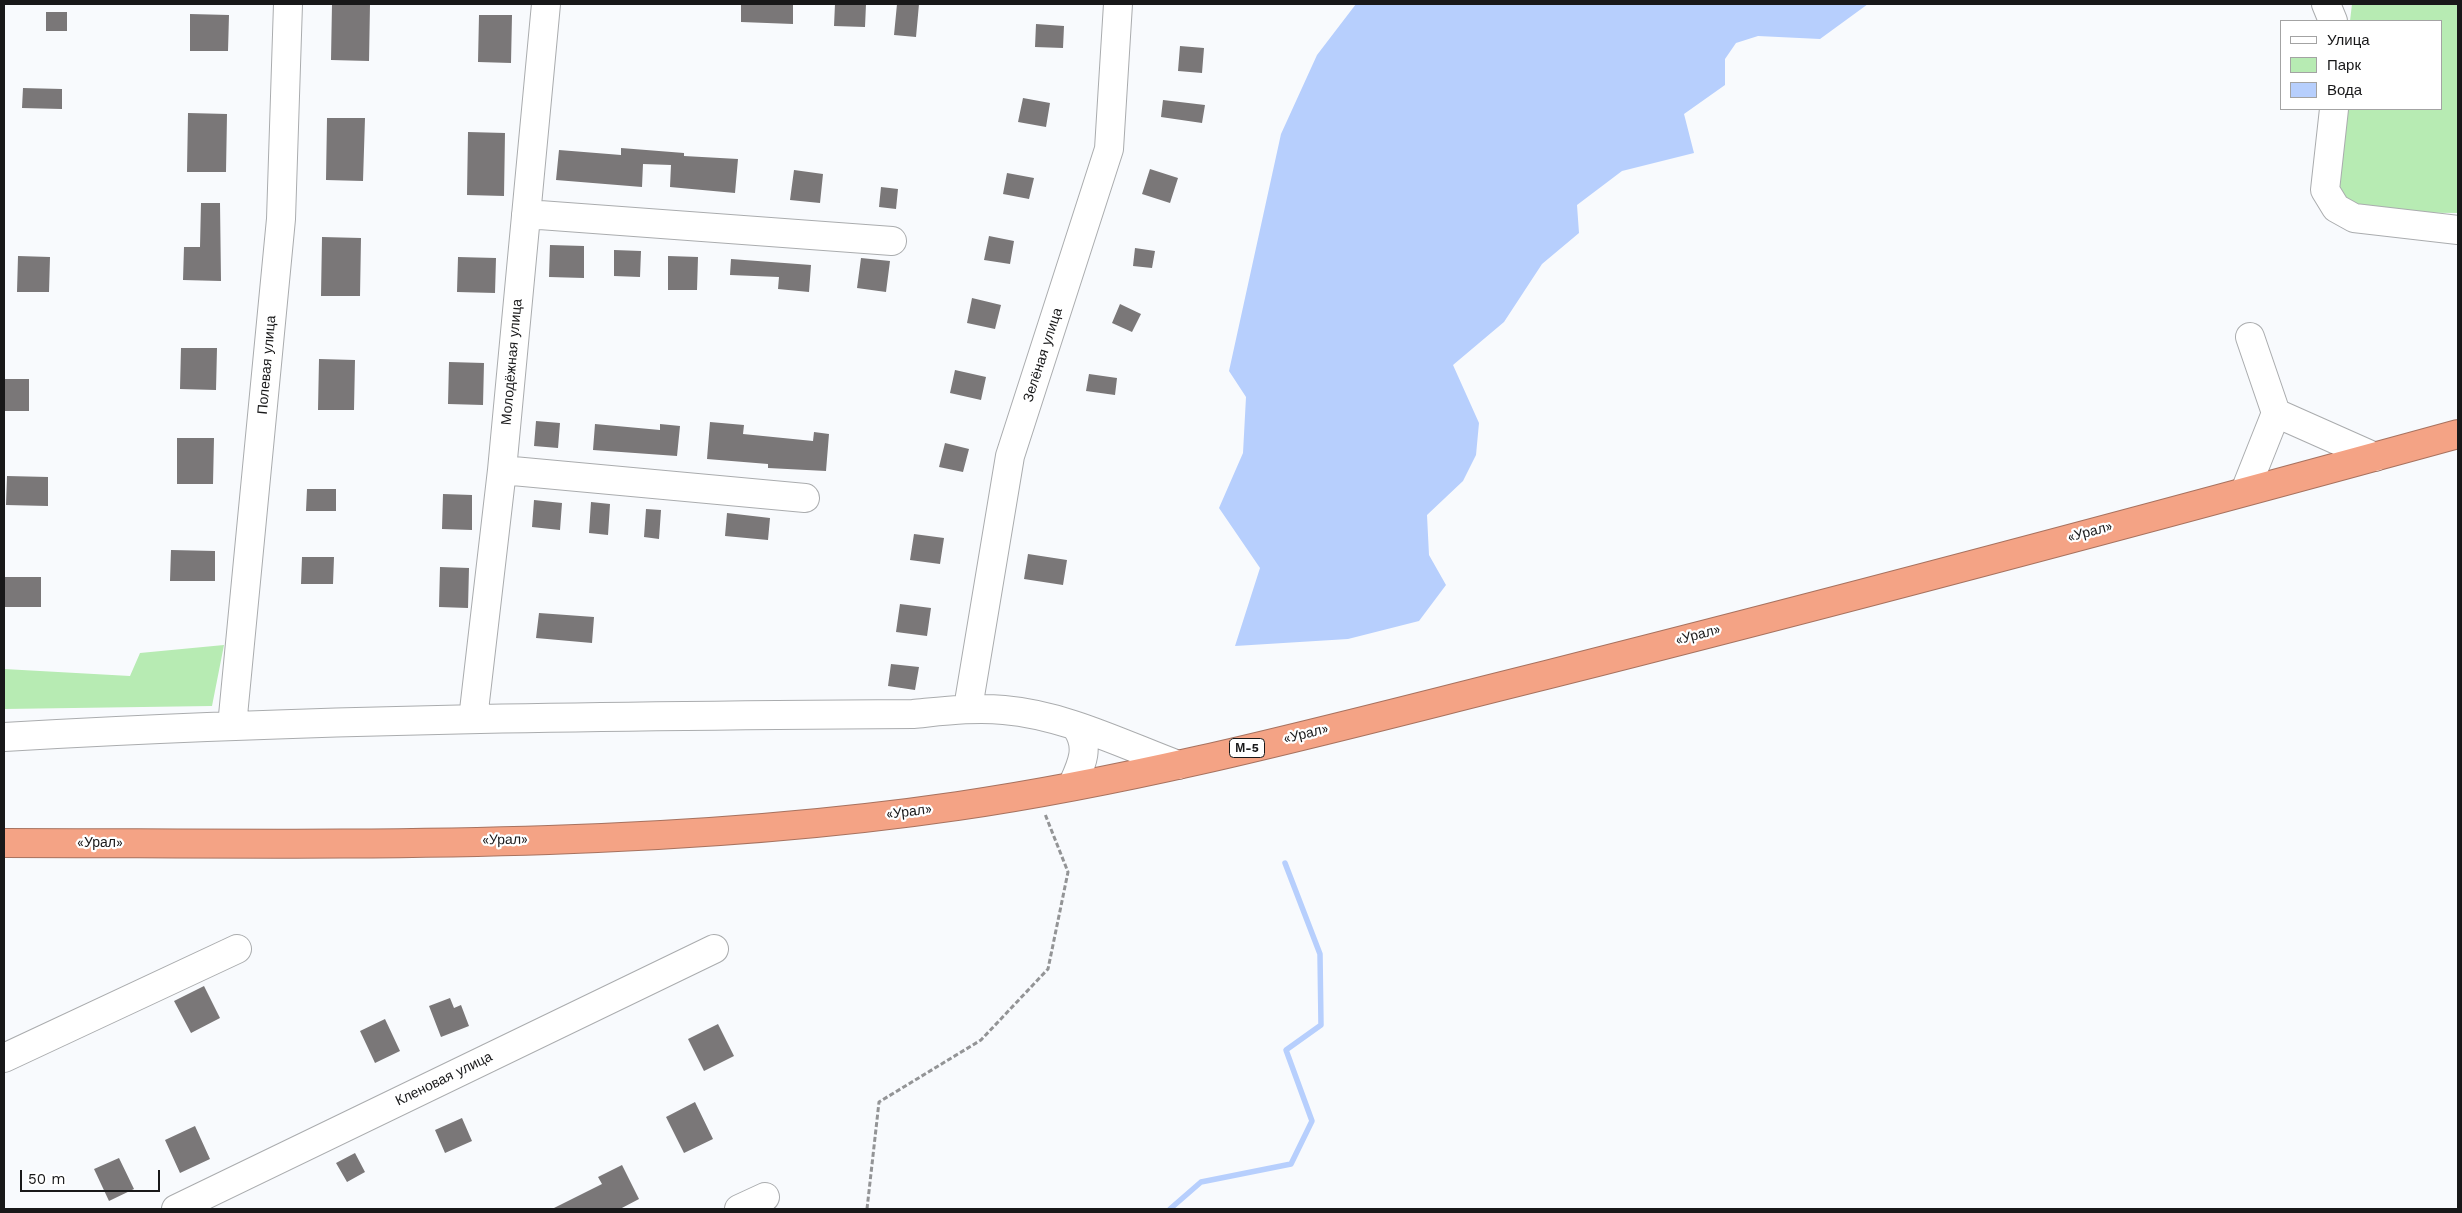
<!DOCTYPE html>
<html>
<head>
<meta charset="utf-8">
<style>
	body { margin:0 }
	#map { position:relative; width:2462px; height:1213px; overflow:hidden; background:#f8fafd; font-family:"Work Sans",sans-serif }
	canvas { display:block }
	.frame { position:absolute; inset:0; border:5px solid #181819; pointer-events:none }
	.legend { position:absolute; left:2280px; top:20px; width:162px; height:90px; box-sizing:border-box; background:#fff; border:1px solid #a3a3a3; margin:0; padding:6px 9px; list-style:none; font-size:15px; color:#181819 }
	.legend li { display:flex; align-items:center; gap:10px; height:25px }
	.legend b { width:25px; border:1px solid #a3a3a3 }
	.scale { position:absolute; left:20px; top:1170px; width:140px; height:22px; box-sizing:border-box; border:2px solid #181819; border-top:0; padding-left:6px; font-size:15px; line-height:18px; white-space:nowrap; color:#181819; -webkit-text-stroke:4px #fff; paint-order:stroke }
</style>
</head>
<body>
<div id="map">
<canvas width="2462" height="1213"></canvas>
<div class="frame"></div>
<ul class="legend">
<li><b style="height:6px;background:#fff"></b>Улица</li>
<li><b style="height:14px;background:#b7ebb3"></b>Парк</li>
<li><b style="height:14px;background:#b7cffd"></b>Вода</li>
</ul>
<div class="scale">50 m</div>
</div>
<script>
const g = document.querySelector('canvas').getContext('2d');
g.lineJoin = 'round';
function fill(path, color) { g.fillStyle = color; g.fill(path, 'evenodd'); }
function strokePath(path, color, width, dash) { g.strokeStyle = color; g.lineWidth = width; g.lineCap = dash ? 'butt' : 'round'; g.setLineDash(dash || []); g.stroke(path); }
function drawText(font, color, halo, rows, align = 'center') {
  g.font = font + ' "Work Sans",sans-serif'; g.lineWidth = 4.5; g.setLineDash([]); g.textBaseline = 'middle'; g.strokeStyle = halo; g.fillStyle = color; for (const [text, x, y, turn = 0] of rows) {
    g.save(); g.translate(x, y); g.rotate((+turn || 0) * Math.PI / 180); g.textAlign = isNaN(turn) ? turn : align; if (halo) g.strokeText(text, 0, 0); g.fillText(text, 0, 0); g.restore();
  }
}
fill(new Path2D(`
	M2352,4H2458V213L2366,212L2346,204L2336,185L2343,109H2441V21H2350Z
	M224,645L212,706L4,709V669L130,676L140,653Z`), '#b7ebb3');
fill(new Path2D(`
	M1356,4H1868L1820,39L1758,36L1736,43L1725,59V85L1684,114L1694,153L1622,171L1577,205L1579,233L1542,264L1504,322L1453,365L1479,423L1476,455L1463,481L1427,515L1429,555L1446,585L1419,621L1348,639L1235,646L1260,568L1219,508L1243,453L1246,397L1229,371L1281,134L1317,55Z`), '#b7cffd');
strokePath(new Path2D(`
	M1170,1209L1201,1182L1291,1164L1312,1121L1286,1050L1321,1025L1320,954L1285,863`), '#b7cffd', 5.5);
fill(new Path2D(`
	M332,4H370L369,61L331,60Z
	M741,4H793V24L741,22Z
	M835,4H866L865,27L834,26Z
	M897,4H919L916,37L894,35Z
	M46,12H67V31H46Z
	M190,14L229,15L228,51H190Z
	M479,15H512L511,63L478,62Z
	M1036,24L1064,26L1063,48L1035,47Z
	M1180,46L1204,48L1202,73L1178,71Z
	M23,88L62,89V109L22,108Z
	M1023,98L1050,103L1046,127L1018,122Z
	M1163,100L1205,105L1202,123L1161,117Z
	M188,113L227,114L226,172H187Z
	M327,118H365L363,181L326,180Z
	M468,132L505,133L504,196L467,195Z
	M621,148L684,153V156L738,159L735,193L670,187L671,165L643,164L642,187L556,180L559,150L621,155Z
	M1150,169L1178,178L1170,203L1142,194Z
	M794,170L823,174L820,203L790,200Z
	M1007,173L1034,178L1029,199L1003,194Z
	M881,187L898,189L896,209L879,207Z
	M201,203H220L221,281L183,280L184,247H200Z
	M989,236L1014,241L1010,264L984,260Z
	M322,237L361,238L360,296H321Z
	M550,245L584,246V278L549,277Z
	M1135,248L1155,251L1152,268L1133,266Z
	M614,250L641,251L640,277L614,276Z
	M18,256L50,257L49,292H17Z
	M668,256L698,257L697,290H668Z
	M458,257L496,258L495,293L457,292Z
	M861,258L890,261L886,292L857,288Z
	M731,259L811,265L809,292L778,289L779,277L730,275Z
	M972,298L1001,305L995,329L967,323Z
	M1120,304L1141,314L1132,332L1112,323Z
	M181,348H217L216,390L180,389Z
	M319,359L355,360L354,410H318Z
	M449,362L484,363L483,405L448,404Z
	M955,370L986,377L981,400L950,393Z
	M1089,374L1117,378L1115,395L1086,391Z
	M4,379H29V411H4Z
	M536,421L560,423L558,448L534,446Z
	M710,422L744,425L743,434L813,441L814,432L829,434L826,471L768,468V464L707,459Z
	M595,424L660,430V424L680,426L677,456L593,450Z
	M177,438H214L213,484H177Z
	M945,443L969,449L963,472L939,467Z
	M7,476L48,477V506L6,505Z
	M307,489H336V511H306Z
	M443,494L472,495V530L442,529Z
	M534,500L562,503L560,530L532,527Z
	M591,502L610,504L608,535L589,533Z
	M646,509L661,510L659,539L644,537Z
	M727,513L770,518L768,540L725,536Z
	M914,534L944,538L940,564L910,560Z
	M171,550L215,551V581H170Z
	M1028,554L1067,560L1063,585L1024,579Z
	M302,557H334L333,584H301Z
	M440,567L469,568L468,608L439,607Z
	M5,577H41V607H5Z
	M900,604L931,608L927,636L896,632Z
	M539,613L594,617L592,643L536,638Z
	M891,664L919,667L915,690L888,686Z
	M204,986L220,1018L191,1033L174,1001Z
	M450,998L454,1008L461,1005L469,1026L441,1037L429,1006Z
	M385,1019L400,1051L375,1063L360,1031Z
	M718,1024L734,1056L704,1071L688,1039Z
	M695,1102L713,1139L684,1153L666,1117Z
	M462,1118L472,1141L445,1153L435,1130Z
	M195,1126L210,1159L180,1173L165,1140Z
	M355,1153L365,1172L347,1182L336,1163Z
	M119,1158L134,1189L109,1201L94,1169Z
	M622,1165L639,1199L620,1209H552L602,1184L598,1177Z`), '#7a7778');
const minor = new Path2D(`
	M2326,4L2333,21
	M2334,109L2325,190L2336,208L2354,218L2458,230
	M526,214L892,241
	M2250,337L2276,413
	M502,470L805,498
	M2245,491L2276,413L2375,457
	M968,708L1010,456L1109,149L1118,4
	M473,719L502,470L546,4
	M232,726L281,219L288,4
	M4,737C307,719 610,716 913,714C944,711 974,707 1004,710C1064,715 1122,744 1178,765
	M1072,786C1081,766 1091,747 1076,727
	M4,1058L237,949
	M176,1209L714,949
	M739,1209L765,1197`);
const highway = new Path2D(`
	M4,843C321,843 643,852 958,806C1157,777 1352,723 1546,675C1851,598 2155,517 2458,434`);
strokePath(minor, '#aaacae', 30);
strokePath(highway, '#a7725f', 30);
strokePath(new Path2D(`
	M867,1209L879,1102L981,1040L1048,969L1068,872L1045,814`), '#939496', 3, [5, 2.5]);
strokePath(minor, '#fff', 28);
strokePath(highway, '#f4a385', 28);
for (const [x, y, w] of [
	[1247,748,35]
]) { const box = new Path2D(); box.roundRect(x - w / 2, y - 9.5, w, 19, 4); g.fillStyle = '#fff'; g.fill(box); strokePath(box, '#181819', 1); }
drawText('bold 12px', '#181819', null, [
	["М-5",1247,748]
]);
drawText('14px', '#181819', '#fff', [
	["Зелёная улица",1043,355,-72],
	["Молодёжная улица",512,362,-85],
	["Полевая улица",267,365,-85],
	["«Урал»",2090,532,-15],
	["«Урал»",1698,635,-15],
	["«Урал»",1306,734,-14],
	["«Урал»",909,812,-7],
	["«Урал»",505,840,-1],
	["«Урал»",100,843],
	["Кленовая улица",444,1079,-26]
]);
</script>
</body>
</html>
